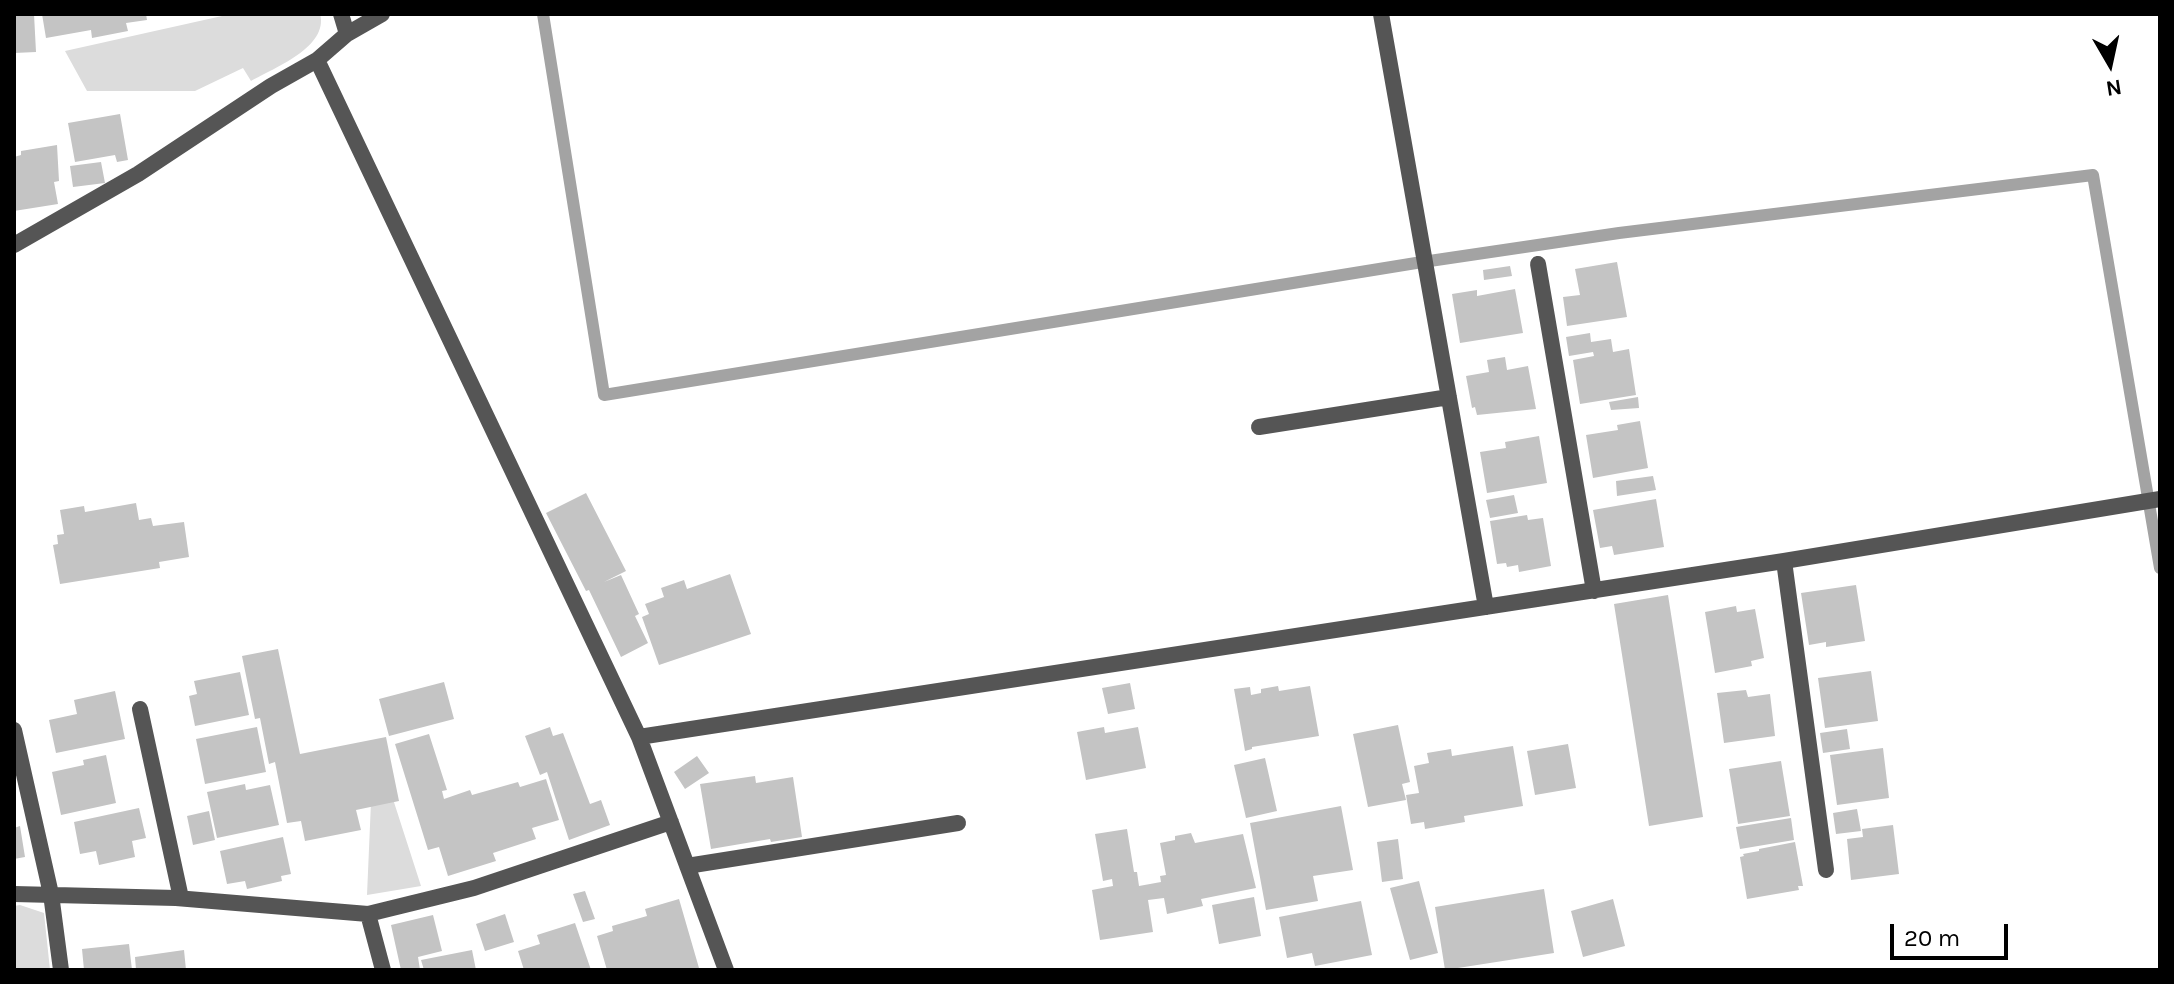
<!DOCTYPE html>
<html>
<head>
<meta charset="utf-8">
<style>
	body { margin:0 }
	#map { position:relative; width:2174px; height:984px; overflow:hidden; background:#fff; font-family:Karla,sans-serif }
	canvas { display:block }
	.frame { position:absolute; inset:0; border:16px solid #000; pointer-events:none }
	.north { position:absolute; left:2070px; top:24px; width:80px; height:80px; -webkit-text-stroke:6px #fff; paint-order:stroke; rotate:171deg; font-size:22px; font-weight:700; line-height:32px; text-align:center; color:#000 }
	.north::after { content:''; display:block; margin:auto; width:28px; height:36px; background:#000; clip-path:polygon(50% 0,100% 100%,50% 72%,0 100%) }
	.scale { position:absolute; left:1890px; top:924px; width:118px; height:36px; box-sizing:border-box; border:4px solid #000; border-top:0; padding-left:10px; font-size:24px; line-height:28px; white-space:nowrap; color:#000; -webkit-text-stroke:6px #fff; paint-order:stroke }
</style>
</head>
<body>
<div id="map">
<canvas width="2174" height="984"></canvas>
<div class="frame"></div>
<div class="north">N</div>
<div class="scale">20 m</div>
</div>
<script>
const g = document.querySelector('canvas').getContext('2d');
g.lineJoin = 'round';
function fill(path, color) { g.fillStyle = color; g.fill(path, 'evenodd'); }
function strokePath(path, color, width, dash) { g.strokeStyle = color; g.lineWidth = width; g.lineCap = dash ? 'butt' : 'round'; g.setLineDash(dash || []); g.stroke(path); }
fill(new Path2D(`
	M231,14H320C329,47 274,68 251,81L243,68L195,91H87L65,51Z
	M392,796L421,886L367,895L371,802Z
	M20,905L44,913L50,970H14V906Z`), '#dcdcdc');
strokePath(new Path2D(`
	M543,14L604,395L1416,263L1619,233L2093,175L2160,568`), '#a3a3a3', 12);
fill(new Path2D(`
	M14,14H34L36,52L14,53Z
	M42,14H146L147,20L126,23L128,31L92,38L91,30L46,38Z
	M120,114L128,160L117,162L115,155L75,162L68,123Z
	M57,145L59,181L54,182L58,204L14,211V157L21,155V151Z
	M101,162L105,183L73,187L70,166Z
	M1617,262L1627,317L1567,326L1563,297L1580,295L1575,269Z
	M1510,266L1512,276L1484,280L1483,270Z
	M1515,289L1523,333L1460,343L1452,294L1477,290V296Z
	M1590,333L1591,342L1611,339L1613,352L1629,349L1636,395L1580,404L1573,360L1594,356L1593,352L1569,356L1566,337Z
	M1505,357L1507,370L1528,366L1536,409L1477,415L1475,407L1472,408L1466,376L1489,372L1487,360Z
	M1638,397L1639,408L1611,410L1609,402Z
	M1640,421L1648,468L1593,478L1586,435L1618,430L1617,425Z
	M1539,436L1547,483L1487,493L1480,452L1506,448L1505,442Z
	M1653,476L1656,490L1617,496L1616,481Z
	M586,493L626,571L604,582L621,575L639,614L635,616L648,643L621,657L589,590L586,591L546,513Z
	M1514,495L1518,513L1490,518L1486,500Z
	M1656,499L1664,547L1614,555L1612,546L1600,548L1593,510Z
	M136,503L139,520L151,518L153,526L184,522L189,557L159,562L160,568L60,584L53,545L58,544L57,535L64,534L60,510L84,506L85,512Z
	M1527,515L1528,520L1543,518L1551,566L1519,572L1518,565L1507,567L1506,563L1497,564L1490,521Z
	M730,574L751,634L659,665L642,617L649,614L645,604L664,597L661,588L684,580L687,589Z
	M1856,585L1865,641L1826,647V642L1809,645L1801,593Z
	M1668,595L1703,817L1649,826L1614,604Z
	M1736,606L1737,612L1755,609L1764,658L1751,661L1752,666L1715,673L1705,612Z
	M278,649L300,754L386,737L399,801L356,810L361,830L305,841L301,821L287,823L275,762L269,764L260,718L255,719L242,656Z
	M1871,671L1878,721L1825,728L1818,678Z
	M240,672L249,715L195,726L189,696L197,694L194,681Z
	M444,682L454,719L389,736L379,699Z
	M1130,683L1135,709L1108,714L1102,688Z
	M1278,686L1279,691L1310,686L1319,736L1252,747V749L1245,751L1234,689L1250,687L1251,695L1261,693V689Z
	M1746,690L1748,697L1770,694L1775,736L1724,743L1717,693Z
	M115,691L125,739L56,753L49,720L77,714L74,700Z
	M1398,725L1410,782L1402,784L1406,800L1368,807L1353,734Z
	M257,727L266,772L205,784L196,739Z
	M550,727L553,736L563,733L590,804L601,800L610,825L569,840L547,772L540,775L525,736Z
	M1104,727L1105,733L1138,727L1146,768L1086,780L1077,732Z
	M1847,729L1850,749L1823,753L1820,733Z
	M429,734L447,790L442,791L444,799L470,790L472,795L518,782L520,787L546,779L559,820L532,828L536,839L493,853L496,861L448,876L439,847L428,850L395,744Z
	M1568,744L1576,788L1535,795L1527,751Z
	M1513,746L1523,806L1464,816L1465,822L1425,829L1424,822L1411,824L1406,795L1419,793L1414,766L1429,763L1427,753L1451,749L1452,756Z
	M1883,748L1889,798L1837,805L1830,755Z
	M106,755L116,803L61,815L52,772L84,765L83,760Z
	M697,756L709,773L685,789L674,772Z
	M1265,758L1277,811L1246,818L1234,765Z
	M1781,761L1790,816L1738,824L1729,769Z
	M755,776L756,783L793,777L802,837L771,842L770,839L711,849L700,784Z
	M245,784L246,790L270,785L279,825L217,838L207,792Z
	M1341,806L1353,870L1313,876L1318,901L1266,910L1250,823Z
	M139,808L146,838L132,841L135,857L99,865L96,851L80,854L74,822Z
	M1857,809L1861,831L1836,834L1833,813Z
	M209,811L215,840L193,845L187,816Z
	M1791,818L1794,840L1740,849L1736,827Z
	M1893,825L1899,874L1851,880L1847,839L1863,837L1862,829Z
	M20,826L25,857L14,859V828Z
	M1127,829L1134,872H1137L1139,886L1161,882L1160,876L1166,875L1160,843L1175,840V836L1191,833L1195,843L1243,834L1256,888L1201,899L1203,906L1167,914L1164,898L1148,900L1153,932L1100,940L1092,890L1113,886L1112,879L1103,881L1095,834Z
	M283,837L291,874L281,876L282,881L247,889L245,881L227,884L220,851Z
	M1398,839L1403,879L1382,882L1377,842Z
	M1795,842L1803,886H1798L1799,890L1747,899L1740,857L1744,856L1743,854L1759,851V849Z
	M1419,881L1438,953L1410,960L1390,888Z
	M1544,889L1554,953L1445,970L1435,907Z
	M585,891L595,919L583,922L573,894Z
	M1254,897L1261,936L1219,944L1212,905Z
	M679,899L699,968L607,970L597,936L613,931L612,926L647,916L645,909Z
	M1613,899L1625,946L1583,957L1571,911Z
	M1361,901L1372,955L1315,966L1312,953L1287,958L1279,917Z
	M505,914L514,942L485,951L476,924Z
	M433,915L442,951L418,957L420,970H401L391,925Z
	M575,923L591,970H524L518,951L540,944L537,935Z
	M129,944L132,970H84L82,949Z
	M184,950L186,970H136L135,957Z
	M472,950L476,970H424L421,960Z`), '#c4c4c4');
strokePath(new Path2D(`
	M341,14L347,34
	M1381,14L1486,607
	M317,60L639,737L726,970
	M14,245L138,174L271,86L317,60L347,34L382,14
	M1538,264L1594,591
	M1259,427L1449,397
	M1784,561L1826,870
	M140,709L181,898
	M14,730L51,894L61,970
	M639,737L1784,561L2160,499
	M687,866L958,823
	M14,894L176,898L368,914L474,888L671,822
	M368,914L383,970`), '#555', 16);
</script>
</body>
</html>
